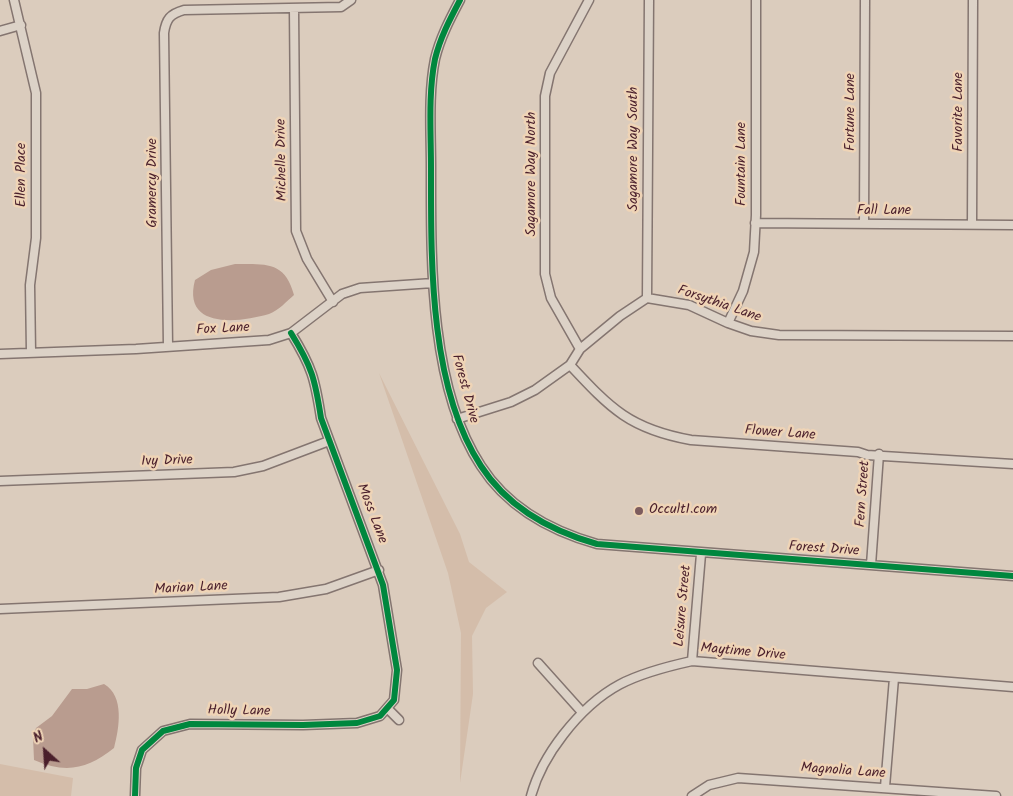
<!DOCTYPE html>
<html>
<head>
<meta charset="utf-8">
<style>
	body { margin:0 }
	#map { position:relative; width:1013px; height:796px; overflow:hidden; background:#dbccbd; font-family:Kalam,sans-serif }
	canvas { display:block }
	.north { position:absolute; left:20px; top:726px; width:50px; height:50px; -webkit-text-stroke:4px #efd4b6; paint-order:stroke; rotate:334deg; font-size:14px; font-weight:700; line-height:20px; text-align:center; color:#4a1f2b }
	.north::after { content:''; display:block; margin:auto; width:18px; height:22px; background:#4a1f2b; clip-path:polygon(50% 0,100% 100%,50% 72%,0 100%) }
</style>
</head>
<body>
<div id="map">
<canvas width="1013" height="796"></canvas>
<div class="north">N</div>
</div>
<script>
const g = document.querySelector('canvas').getContext('2d');
g.lineJoin = 'round';
function fill(path, color) { g.fillStyle = color; g.fill(path, 'evenodd'); }
function strokePath(path, color, width, dash) { g.strokeStyle = color; g.lineWidth = width; g.lineCap = dash ? 'butt' : 'round'; g.setLineDash(dash || []); g.stroke(path); }
function drawText(font, color, halo, rows, align = 'center') {
  g.font = font + ' Kalam,sans-serif'; g.lineWidth = 5; g.setLineDash([]); g.textBaseline = 'middle'; g.strokeStyle = halo; g.fillStyle = color; for (const [text, x, y, turn = 0] of rows) {
    g.save(); g.translate(x, y); g.rotate((+turn || 0) * Math.PI / 180); g.textAlign = isNaN(turn) ? turn : align; if (halo) g.strokeText(text, 0, 0); g.fillText(text, 0, 0); g.restore();
  }
}
fill(new Path2D(`
	M379,373L460,534L469,562L507,592L486,608L472,636L473,694L460,783L461,633L448,573Z
	M0,764L73,778L71,796H0Z`), '#d4bdaa');
fill(new Path2D(`
	M235,264C266,264 285,261 294,295C287,301 278,311 269,314C238,323 182,329 195,280L211,270Z
	M104,684C125,696 119,729 114,748C88,769 66,774 34,760L33,737L36,728L52,716L72,689H87Z`), '#b99c8f');
const minor = new Path2D(`
	M14,0L36,93V238L30,285L31,352
	M460,0C450,19 440,38 435,59C428,94 431,132 431,168C431,260 429,387 481,466C508,508 551,531 597,544L1013,576
	M294,9L296,231L307,259L333,302
	M0,31L21,25
	M755,223L1013,225
	M864,223L865,0
	M972,224L973,0
	M647,298L649,0
	M728,323L743,291L754,252L756,215V0
	M168,346L164,33C166,19 170,14 184,10L341,7L351,0
	M580,349L551,298L545,274V96L550,73L589,0
	M0,354L136,349L269,340L291,333L342,294L360,288L433,283
	M570,365C611,409 630,429 691,440L858,452L867,455L1013,464
	M457,419L511,402L535,390L570,365L580,349L620,316L647,298L689,305L728,323L751,331L779,335L1013,336
	M0,481L234,472L263,466L329,441
	M871,565L879,454
	M0,609L279,597L326,589L379,570
	M692,661L701,554
	M538,663L581,711
	M388,709L399,720
	M885,787L894,678
	M135,796L136,768L142,750L163,731L190,724L303,725L357,723L380,716L394,700L397,670L383,585L321,418C315,379 312,367 291,333
	M531,796C537,774 549,753 563,735C601,686 633,674 692,661L1013,687
	M692,796L709,785L738,778L996,796`);
strokePath(minor, '#847570', 11);
strokePath(minor, '#dcd2c7', 8);
strokePath(new Path2D(`
	M460,0C450,19 440,38 435,59C428,94 431,132 431,168C431,260 429,387 481,466C508,508 551,531 597,544L1013,576
	M135,796L136,768L142,750L163,731L190,724L303,725L357,723L380,716L394,700L397,670L383,585L321,418C315,379 312,367 291,333`), '#00873e', 6);
for (const [x, y, r, color] of [
	[639,511,5,"#7d5c5e"]
]) { const dot = new Path2D(); dot.arc(x, y, r, 0, 2 * Math.PI); g.fillStyle = color; g.fill(dot); strokePath(dot, '#efd4b6', 2); }
drawText('14px', '#4a1f2b', '#efd4b6', [
	["Fortune Lane",852,112,-90],
	["Favorite Lane",960,112,-90],
	["Sagamore Way South",635,149,-90],
	["Michelle Drive",283,160,-91],
	["Fountain Lane",743,164,-90],
	["Sagamore Way North",533,174,-90],
	["Ellen Place",23,175,-90],
	["Gramercy Drive",154,183,-90],
	["Fall Lane",884,212],
	["Forsythia Lane",719,305,19],
	["Fox Lane",223,330,-3],
	["Forest Drive",464,389,75],
	["Flower Lane",780,434,4],
	["Ivy Drive",167,462,-2],
	["Fern Street",864,494,-86],
	["Moss Lane",371,514,69],
	["Forest Drive",824,550,4],
	["Marian Lane",191,589,-3],
	["Leisure Street",684,606,-85],
	["Maytime Drive",743,653,5],
	["Holly Lane",239,712,1],
	["Magnolia Lane",843,772,4]
]);
drawText('14px', '#4a1f2b', '#efd4b6', [
	["Occult1.com",649,511]
], 'left');
</script>
</body>
</html>
